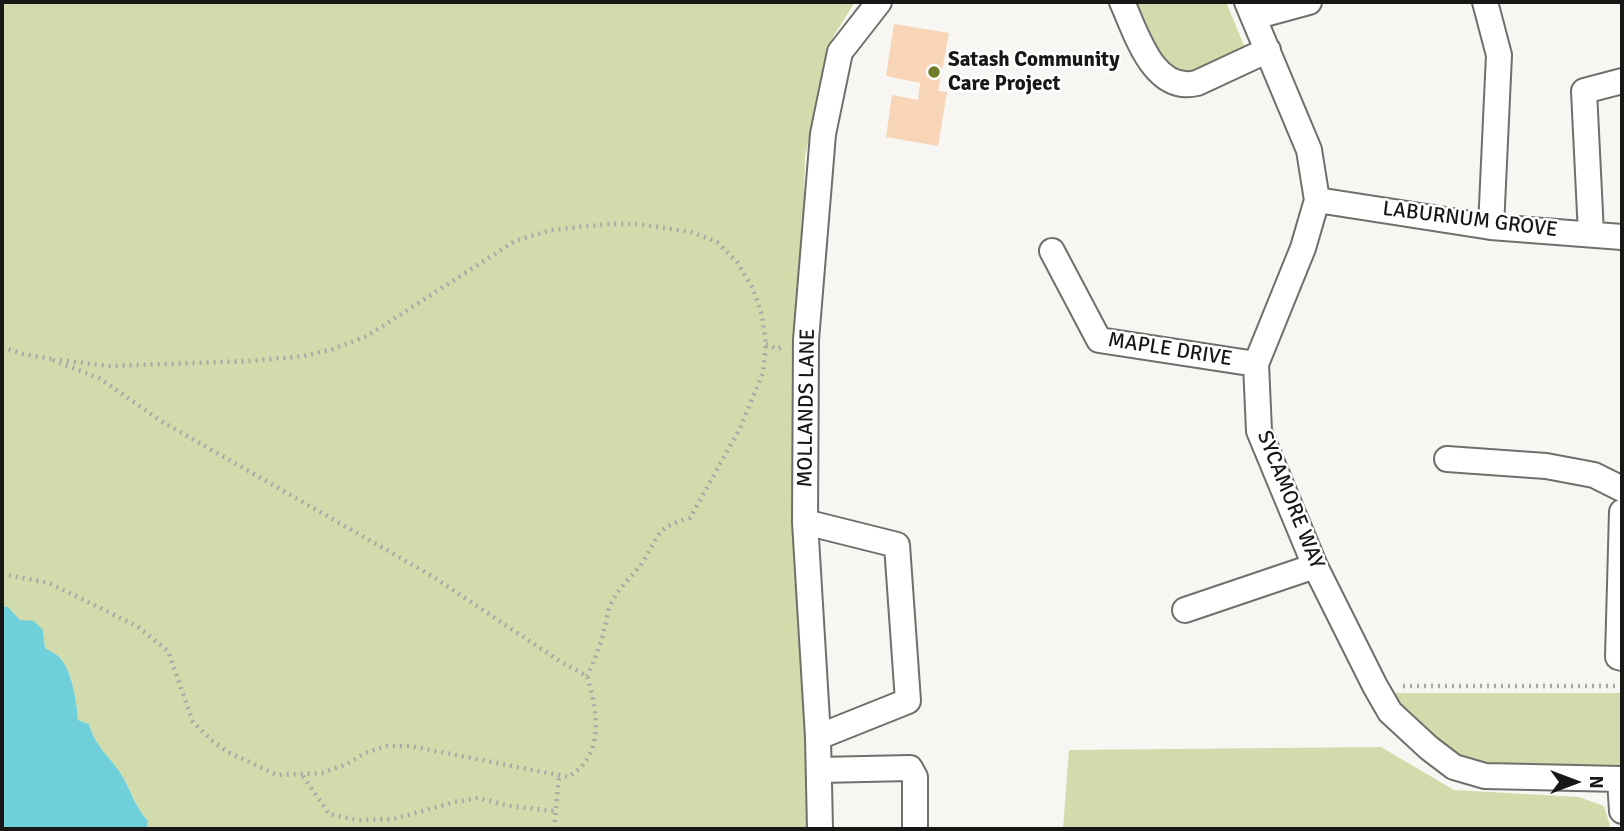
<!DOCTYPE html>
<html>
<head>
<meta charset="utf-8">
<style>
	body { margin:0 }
	#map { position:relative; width:1624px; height:831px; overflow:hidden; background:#f8f6f2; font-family:Signika,sans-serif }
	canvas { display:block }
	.frame { position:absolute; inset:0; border:4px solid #181716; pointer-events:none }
	.north { position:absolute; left:1540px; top:747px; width:70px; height:70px; -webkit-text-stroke:5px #fff; paint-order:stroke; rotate:90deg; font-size:19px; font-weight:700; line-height:28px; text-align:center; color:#181716 }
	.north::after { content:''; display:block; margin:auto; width:24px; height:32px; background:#181716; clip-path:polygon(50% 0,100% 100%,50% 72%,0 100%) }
</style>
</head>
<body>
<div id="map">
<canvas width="1624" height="831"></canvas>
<div class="frame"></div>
<div class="north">N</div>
</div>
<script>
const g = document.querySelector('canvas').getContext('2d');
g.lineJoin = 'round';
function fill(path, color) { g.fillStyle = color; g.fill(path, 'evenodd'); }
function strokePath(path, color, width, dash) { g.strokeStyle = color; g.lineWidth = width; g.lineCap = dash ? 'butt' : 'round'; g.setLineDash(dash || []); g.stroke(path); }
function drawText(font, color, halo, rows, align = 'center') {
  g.font = font + ' Signika,sans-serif'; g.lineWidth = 5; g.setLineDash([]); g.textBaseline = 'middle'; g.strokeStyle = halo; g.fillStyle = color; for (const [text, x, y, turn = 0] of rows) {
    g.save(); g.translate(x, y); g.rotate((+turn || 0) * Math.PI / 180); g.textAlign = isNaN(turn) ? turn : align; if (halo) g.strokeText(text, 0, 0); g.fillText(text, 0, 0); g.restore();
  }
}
fill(new Path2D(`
	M2,2H855L833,37L805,156L803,237L812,829H147L148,821C136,807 133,797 125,781C114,760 96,750 89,724L78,720C77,703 72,670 60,658C56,653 50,651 45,648L43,631L20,620L8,607L2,606Z
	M1132,2H1226L1245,48L1194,75L1167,63L1150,44Z
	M1386,693H1622V769H1497L1461,762Z
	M1381,747L1454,790L1579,797L1604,806L1611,829H1063L1069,750Z`), '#d1dbab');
fill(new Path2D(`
	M2,606L8,607L20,620L34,621L43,630L45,648C50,651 56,653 60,658C72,670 77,703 78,720L89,724C96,750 114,759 125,781C133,797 136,807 148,821L147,829H2Z`), '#6fd0d9');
fill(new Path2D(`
	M894,24L949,33L938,91L947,92L938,146L886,137L892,95L918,100L920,83L886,76Z`), '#f9d5b8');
const minor = new Path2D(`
	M1122,2C1136,32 1153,94 1197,83L1268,50
	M1247,2L1309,150L1317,200L1303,248L1256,364L1259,431L1315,566L1375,686L1390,712L1429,748L1454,767L1485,776L1622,779
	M1485,2L1499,55L1491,227
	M1254,17L1309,2
	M1317,200L1491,227L1622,237
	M1591,234L1584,91L1622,81
	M1052,251L1099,340L1256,364
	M1447,459L1546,466L1594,475L1622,489
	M1622,512L1618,657L1622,658
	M805,522L897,545L908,701L818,737
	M1185,610L1315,566
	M819,770L910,768L915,777V829
	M1620,779L1622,811
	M820,829L818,737L805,522L806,340L823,134L840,52L879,2`);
strokePath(minor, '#706f6b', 28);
strokePath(new Path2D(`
	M766,344L777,349L782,347
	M2,347L23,354L52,359
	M60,360L109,366L250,361L304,356L333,349L367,336L515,241L551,230L609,224H638L691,232L717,242L737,262L753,289L762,315L766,344L763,373L740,428L690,518C657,527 660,533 644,560C635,575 619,586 611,604C607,611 607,622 604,630C600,647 594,661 587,676
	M2,574L49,583L137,626L168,651L193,722L211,740L228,752L277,775L322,773L347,764L365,753L387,746H410L568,777C605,756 598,712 587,676L561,662L432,576L161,421L99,378L50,359
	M1403,686H1622
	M303,776L329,814L358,820L394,819L454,802L478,798L510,806L554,811
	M554,829L559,776`), '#aaa9a6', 4.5, [2, 5]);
strokePath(minor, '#fff', 24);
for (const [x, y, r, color] of [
	[934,72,7,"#717c28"]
]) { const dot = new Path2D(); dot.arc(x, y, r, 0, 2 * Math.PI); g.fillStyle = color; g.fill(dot); strokePath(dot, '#fff', 2.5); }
drawText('bold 21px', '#181716', '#fff', [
	["Satash Community",948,60],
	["Care Project",948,84]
], 'left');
drawText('21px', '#181716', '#fff', [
	["LABURNUM GROVE",1470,220,7],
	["MAPLE DRIVE",1170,350,9],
	["MOLLANDS LANE",807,408,-89],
	["SYCAMORE WAY",1290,500,68]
]);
</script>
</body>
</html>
